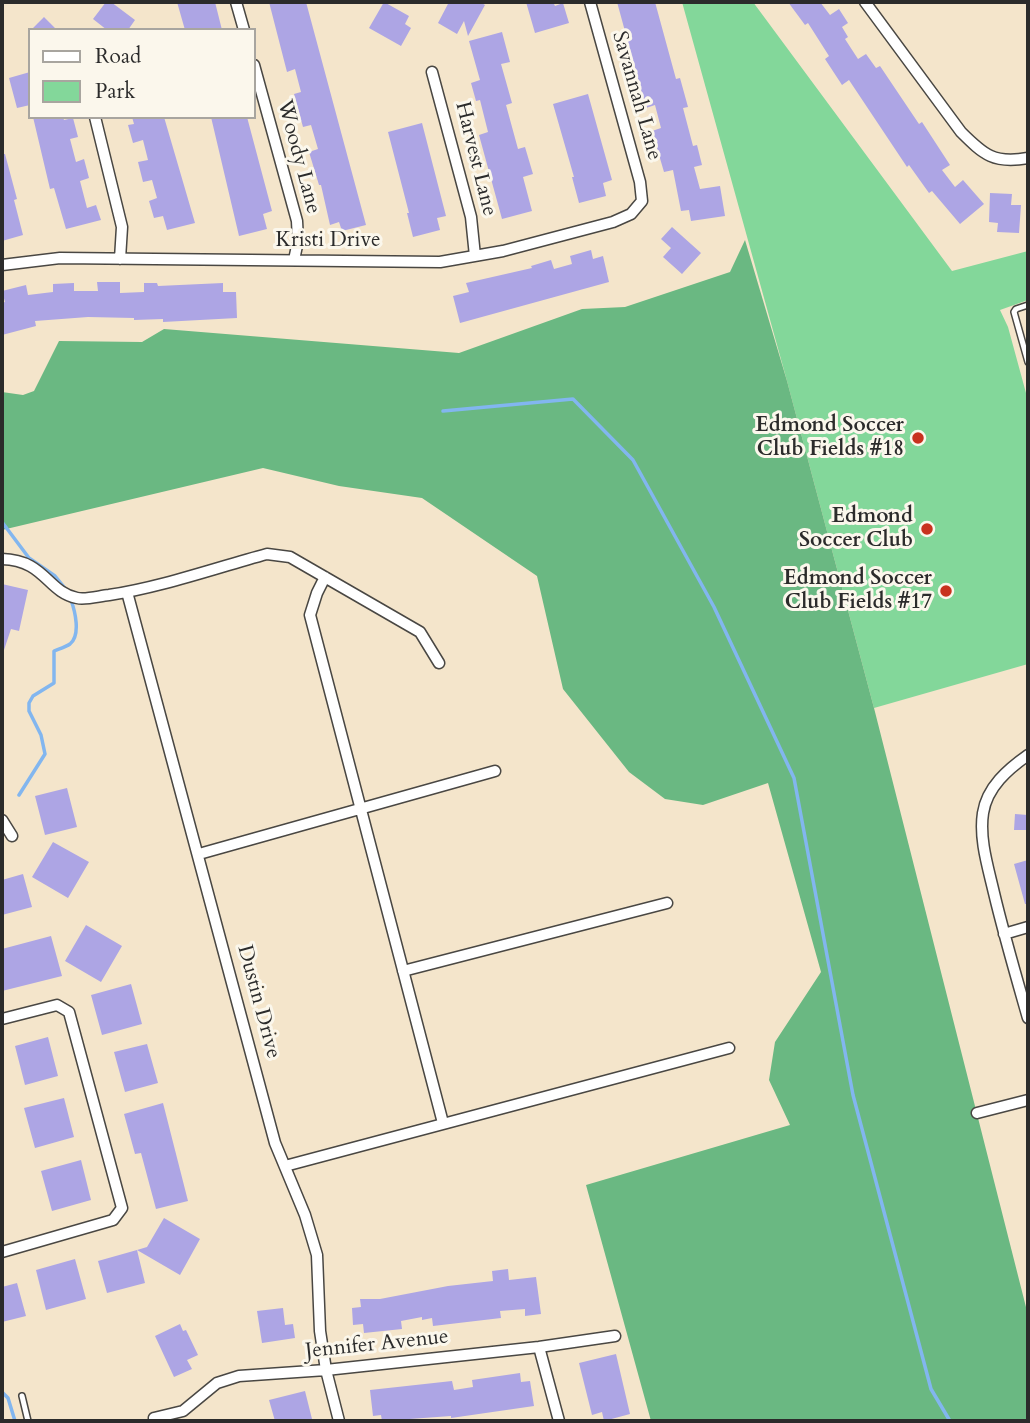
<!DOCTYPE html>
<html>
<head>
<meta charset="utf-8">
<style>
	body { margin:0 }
	#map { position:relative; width:1030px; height:1423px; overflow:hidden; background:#f4e5cb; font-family:Cardo,serif }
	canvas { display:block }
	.frame { position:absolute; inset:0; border:4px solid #2b2b2b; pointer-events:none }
	.legend { position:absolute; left:28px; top:28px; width:228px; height:91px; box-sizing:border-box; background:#fbf7ec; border:2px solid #a8a59f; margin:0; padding:9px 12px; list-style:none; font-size:21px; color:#2b2b2b }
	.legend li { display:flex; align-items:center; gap:14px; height:35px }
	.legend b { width:35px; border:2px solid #a8a59f }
</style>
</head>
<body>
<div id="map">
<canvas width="1030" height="1423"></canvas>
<div class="frame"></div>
<ul class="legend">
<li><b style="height:9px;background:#fff"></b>Road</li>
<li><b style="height:19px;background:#83d79a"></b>Park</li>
</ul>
</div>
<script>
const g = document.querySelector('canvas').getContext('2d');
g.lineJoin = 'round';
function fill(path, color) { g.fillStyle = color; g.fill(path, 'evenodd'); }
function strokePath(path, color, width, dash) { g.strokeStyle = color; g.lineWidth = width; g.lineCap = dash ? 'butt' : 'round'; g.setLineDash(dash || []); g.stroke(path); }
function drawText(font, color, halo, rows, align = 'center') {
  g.font = font + ' Cardo,serif'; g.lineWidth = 6; g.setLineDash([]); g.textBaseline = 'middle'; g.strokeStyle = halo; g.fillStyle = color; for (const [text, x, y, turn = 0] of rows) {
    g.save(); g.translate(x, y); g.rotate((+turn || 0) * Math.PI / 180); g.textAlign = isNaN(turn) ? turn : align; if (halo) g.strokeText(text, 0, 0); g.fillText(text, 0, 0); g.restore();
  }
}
fill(new Path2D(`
	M682,2H753L952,271L1028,251V300L1000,310L1008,327L1026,393H1028V664L874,708L787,381Z`), '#83d79a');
fill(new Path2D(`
	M745,240L787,381L874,708L1028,1315V1421H651L586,1185L790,1125L769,1080L775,1042L821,972L768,783L703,805L665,799L629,772L563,689L537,576L422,498L339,486L263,468L2,530V392L23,395L34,391L59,341L142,342L164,329L459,353L582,309L625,307L730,272Z`), '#6ab882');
strokePath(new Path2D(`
	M443,411L573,399L633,460L714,607L794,778L853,1095L931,1389L950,1421
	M2,522L29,558L55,576L64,587
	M19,795L45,754L41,735L29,711V703L33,696L54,683V651C59,649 66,647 70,644C81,635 75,611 71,600
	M2,1392L8,1398L15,1421`), '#82b6ef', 3.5);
fill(new Path2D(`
	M106,2H111L135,20L128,30H107L93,19Z
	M177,2H215L222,30H185Z
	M269,2H306L366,225L342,231L339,222L330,225L321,185H319L309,152L318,149L311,125L303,127L294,94L301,92L295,69L287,72Z
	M384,2L409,16L405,24L411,28L401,46L369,28Z
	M449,2H480L485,5L468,36L464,21L457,34L438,23Z
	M526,2H553L555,6L563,3L569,23L535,33Z
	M617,2H655L676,79L680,78L688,107L683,108L693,146L697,145L702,165L694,167L700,189L720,186L725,216L691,221L689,210L681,211L673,170L664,172L652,131L661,128L655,105L646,108Z
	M788,2H820L830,15L839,9L848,23L842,27L848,37L845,39L858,59L866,54L876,68L880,66L919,124L922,122L950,165L942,170L955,187L963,180L984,204L960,224L932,191L929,193L909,165L907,167L849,80L842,85L825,59L829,56L808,23L805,25Z
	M44,17L57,30H31Z
	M502,32L510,62L501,64L512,103L506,105L518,149L525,147L533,174L523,177L532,211L502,219L479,135L488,132L480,100L476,101L471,83L480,80L469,41Z
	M30,72V105L17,108L9,78Z
	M588,94L612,180L603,183L606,196L579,203L572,177H574L553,104Z
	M33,117H63L64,120L73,118L78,137L70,139L76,162L84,159L89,178L80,181L87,208L96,205L101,220L66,229L54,188L50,189Z
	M132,117H164L195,223L167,230L163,216L154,218L149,201L157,198L152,180L143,182L138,162L148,160L143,140L133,143L128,125L134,124Z
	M211,117H247L272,211L263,214L267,229L239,236Z
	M422,123L446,216L437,218L440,230L413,237L407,213H409L388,132Z
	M2,154H5L17,199L14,200L23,235L2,241Z
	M990,193L1012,194L1011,205H1021L1019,233L997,232L998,223L989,222Z
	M672,227L701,253L682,274L663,257L671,248L661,239Z
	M591,250L593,259L603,256L609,282L460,323L453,296L469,292L466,283L532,268L531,266L551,260L554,269L572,264L570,256Z
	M97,282H120V293L144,292V283H157L158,286L223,283V292H236L237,318L163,322V319L134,320V318L88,317L35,321L36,326L2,335V303L5,302L2,291L26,285L28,295L53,292V284L74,283V291H98Z
	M2,584L28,590L19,631L11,629L4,650H2Z
	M67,788L77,827L45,835L35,796Z
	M1015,814L1028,815V830H1014Z
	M53,842L89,862L68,898L32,877Z
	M1028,860V904H1025L1014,864Z
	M23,874L32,907L2,915V880Z
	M86,925L122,946L101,982L65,961Z
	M51,936L62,976L2,991V949Z
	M131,984L142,1024L102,1035L91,995Z
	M48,1037L58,1076L25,1085L15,1046Z
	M147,1044L158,1083L125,1092L114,1052Z
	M64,1098L74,1137L35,1148L24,1108Z
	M163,1103L188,1201L156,1209L141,1153L135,1154L124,1114Z
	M81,1160L91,1200L52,1211L41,1171Z
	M164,1218L200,1239L180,1275L137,1250L147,1247Z
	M137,1250L145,1283L107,1293L98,1261Z
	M75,1259L86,1299L46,1310L36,1270Z
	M508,1269L509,1280L536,1277L541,1314L525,1316V1309L500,1311L501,1318L433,1326L432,1318L422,1320V1317L401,1321L402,1329L364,1333L363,1324L353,1325L352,1308L361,1307L360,1299H380L448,1286L493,1281L492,1271Z
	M17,1283L26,1316L2,1322V1287Z
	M283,1308L285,1325L293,1324L295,1338L262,1343L257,1311Z
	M180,1324L183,1331L186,1330L198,1355L187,1360L192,1369L174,1377L155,1336Z
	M616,1354L630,1414L604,1421L602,1412L592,1415L579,1363Z
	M520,1373L521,1382L530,1381L534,1406L451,1418V1416L382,1421L381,1415L373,1416L370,1390L452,1381L454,1390L473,1387L472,1380Z
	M305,1391L312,1419L302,1421H275L269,1400Z`), '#ada5e4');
const service = new Path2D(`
	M1028,305L1016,309L1014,312L1028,362
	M22,1396L28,1421`);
const minor = new Path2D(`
	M236,2L244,30
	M865,2L961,132C984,155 994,164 1028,158
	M254,65L297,221L298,241L294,260
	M432,72L471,217L475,256
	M95,117L122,227L120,259
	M2,265L60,258L440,262L503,251L613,222L631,214L642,201L640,182L590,2
	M2,559C45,560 47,592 77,598C86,600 99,596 109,595C162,587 215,568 267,554L290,557L420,632L439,663
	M325,577L317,593L310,615L443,1123
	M127,592L275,1143L305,1215L317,1255L320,1331L326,1370L339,1421
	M1028,755C1008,769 987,787 983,813C979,839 988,867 994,893C1004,935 1016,976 1028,1018
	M2,820L12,836
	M199,854L495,771
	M1004,934L1028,927
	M403,971L667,903
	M2,1019L57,1005L69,1012L122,1208L113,1220L2,1252
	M977,1113L1028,1100
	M285,1166L729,1048
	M539,1347L559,1421
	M155,1421L154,1418L183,1411L217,1383L239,1376L326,1370L539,1347L615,1336`);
strokePath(service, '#494743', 8);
strokePath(minor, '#494743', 13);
strokePath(service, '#fff', 5);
strokePath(minor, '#fff', 10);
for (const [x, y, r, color] of [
	[918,438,7,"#c8321e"],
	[927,529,7,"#c8321e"],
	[946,591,7,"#c8321e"]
]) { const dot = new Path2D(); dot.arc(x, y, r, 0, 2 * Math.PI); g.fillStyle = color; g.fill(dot); strokePath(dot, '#fbf7ec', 2.5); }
drawText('21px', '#2b2b2b', '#fbf7ec', [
	["Savannah Lane",636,96,74],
	["Woody Lane",298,157,75],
	["Harvest Lane",475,159,76],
	["Kristi Drive",328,241],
	["Dustin Drive",258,1002,75],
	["Jennifer Avenue",377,1345,-6]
]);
drawText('bold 21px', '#2b2b2b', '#fbf7ec', [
	["Edmond Soccer",904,426],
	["Club Fields #18",904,450],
	["Edmond",913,517],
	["Soccer Club",913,541],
	["Edmond Soccer",932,579],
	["Club Fields #17",932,603]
], 'right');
</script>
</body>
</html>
